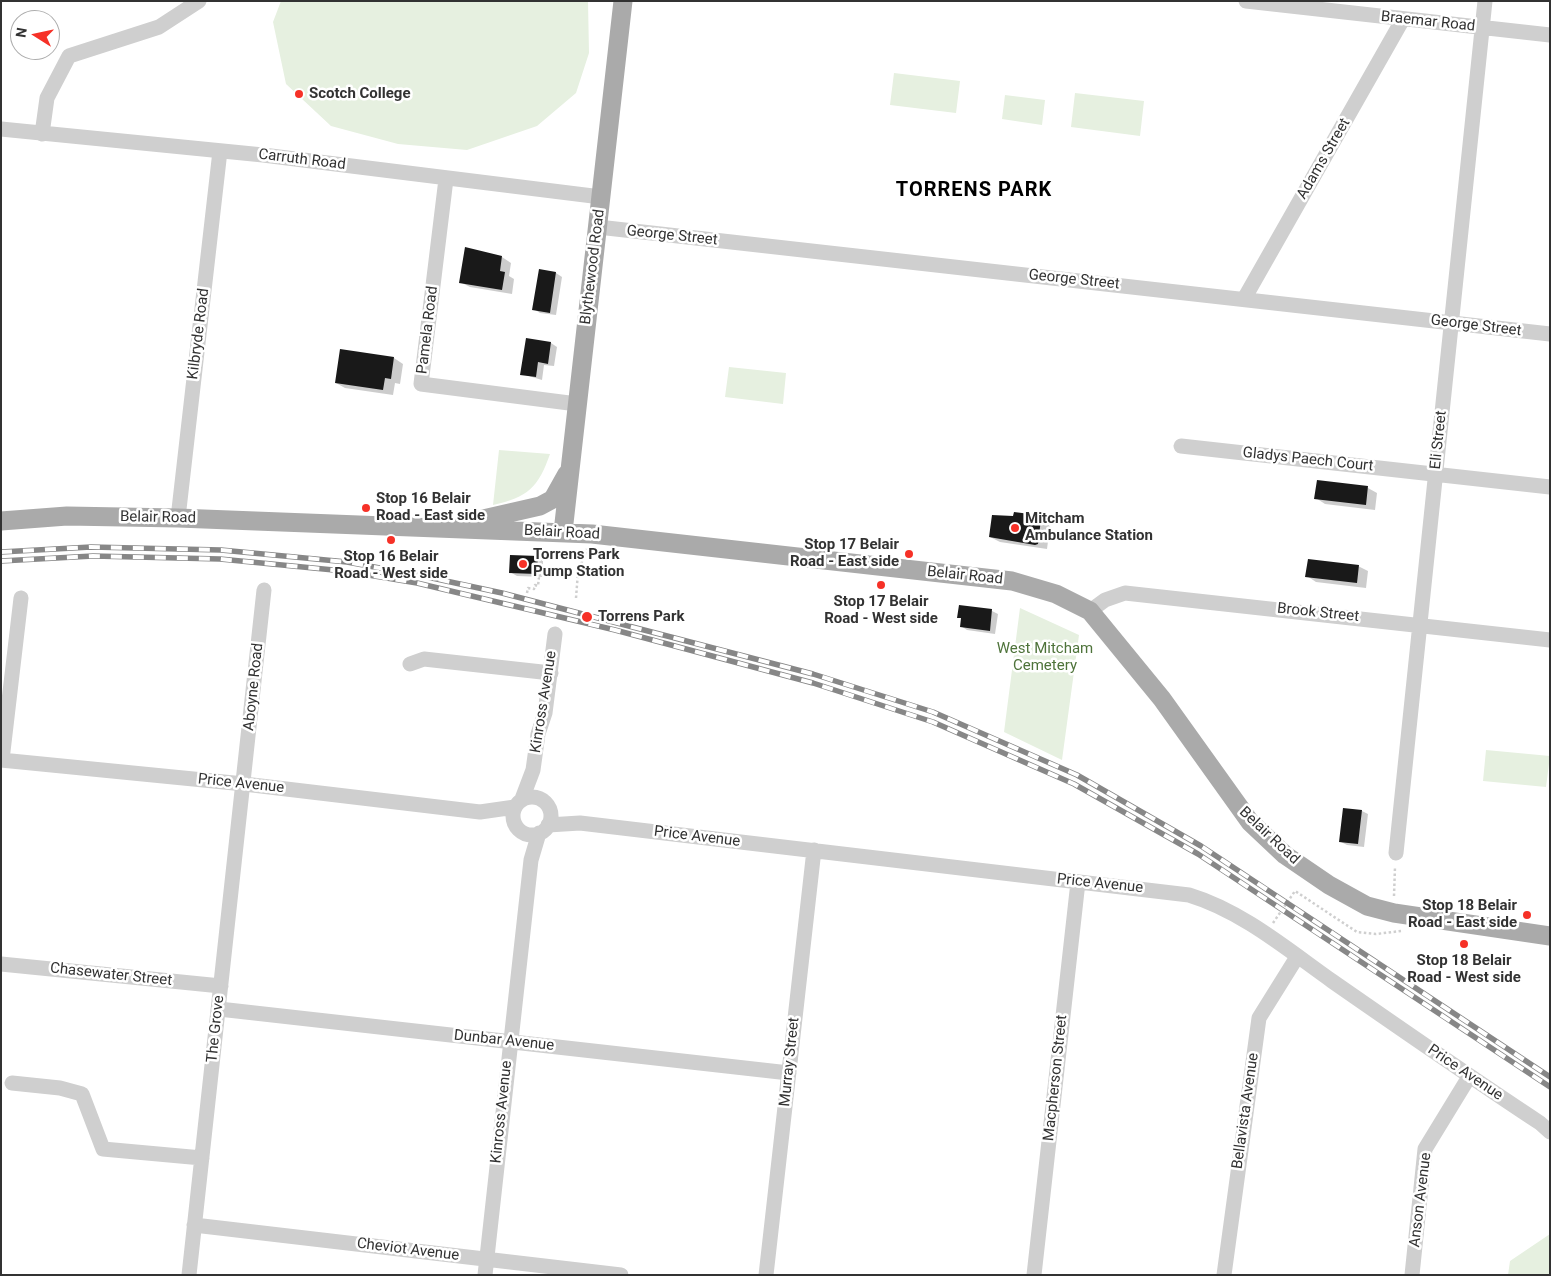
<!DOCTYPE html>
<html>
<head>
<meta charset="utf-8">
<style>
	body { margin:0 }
	#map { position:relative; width:1551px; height:1276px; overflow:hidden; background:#fff; font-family:Roboto,sans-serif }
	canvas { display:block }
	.frame { position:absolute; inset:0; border:2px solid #323232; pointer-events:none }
	.north { position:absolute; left:10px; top:10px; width:50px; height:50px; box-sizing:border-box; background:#fff; border:1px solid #adadad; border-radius:50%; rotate:280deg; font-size:14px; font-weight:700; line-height:20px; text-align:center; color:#323232 }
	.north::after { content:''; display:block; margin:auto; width:18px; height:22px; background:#f63127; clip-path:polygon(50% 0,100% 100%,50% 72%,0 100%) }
</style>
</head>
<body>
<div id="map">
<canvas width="1551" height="1276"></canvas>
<div class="frame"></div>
<div class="north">N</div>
</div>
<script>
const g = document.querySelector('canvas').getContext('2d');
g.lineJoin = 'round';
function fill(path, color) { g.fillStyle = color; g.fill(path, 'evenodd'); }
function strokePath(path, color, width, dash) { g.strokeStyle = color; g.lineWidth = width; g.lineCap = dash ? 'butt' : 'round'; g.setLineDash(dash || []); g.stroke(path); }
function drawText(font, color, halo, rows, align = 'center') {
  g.font = font + ' Roboto,sans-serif'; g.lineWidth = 5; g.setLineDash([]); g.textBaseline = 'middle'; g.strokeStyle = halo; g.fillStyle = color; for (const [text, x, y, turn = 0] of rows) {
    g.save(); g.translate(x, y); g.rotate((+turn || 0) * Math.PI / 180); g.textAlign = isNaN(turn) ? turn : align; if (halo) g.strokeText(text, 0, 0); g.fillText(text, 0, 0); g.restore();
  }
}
fill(new Path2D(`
	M281,1H588L589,53L576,93L537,126L467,150L398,144L331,126L286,84L273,22Z
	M894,73L960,81L956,113L890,105Z
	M1075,93L1144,101L1140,136L1071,127Z
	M1005,95L1045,100L1042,125L1002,119Z
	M729,367L786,373L783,404L725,397Z
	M499,450L550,454C538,488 528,497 493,505Z
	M1020,608L1079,635L1062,760L1004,732Z
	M1486,750L1550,756L1546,787L1483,781Z
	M1550,1234V1275H1508L1510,1261Z`), '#e6f0e0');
fill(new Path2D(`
	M502,257L511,263L509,276L514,279L512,294L470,287L460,282Z
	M540,271L556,273L562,277L556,315L540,313L534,309Z
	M527,340L551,343L557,347L554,366L544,365L542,380L522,374Z
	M341,350L394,358L403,364L400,384L395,383L393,395L345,388L336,383Z
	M1368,488L1377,493L1375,510L1325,504L1316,498Z
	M1015,513L1038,516L1048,521L1047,524L1050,526L1047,549L1000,542L990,537L1014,517Z
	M537,557L543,561V577L517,576L510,572Z
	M1358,566L1368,571L1366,588L1316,582L1307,576Z
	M960,607L992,611L998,614L995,634L967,630L961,626L962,619L959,617Z
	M1362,811L1368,814L1364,847L1347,845L1341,842Z`), '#0003');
fill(new Path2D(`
	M465,247L502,256L500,271L505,272L502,290L459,283Z
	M539,269L556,272L550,313L532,310Z
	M526,338L551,342L548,364L538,362L536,377L520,375Z
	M340,349L394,357L391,379L385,378L383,390L335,383Z
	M1317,480L1368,486L1366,505L1314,499Z
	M1014,512L1038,515V519H1041L1038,544L1035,545L989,537L992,515L1013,516Z
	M510,555L538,556L537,574L509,573Z
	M1308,559L1359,565L1357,583L1305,577Z
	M959,605L992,609L990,631L960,627L961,618H957Z
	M1343,808L1362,810L1358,844L1339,842Z`), '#191919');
strokePath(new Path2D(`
	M527,593L528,588L534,589L535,585L538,586L542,548
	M576,598L578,572L587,549
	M1394,896L1395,867
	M1273,923L1295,891L1357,932L1376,934L1401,931`), '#cfcfcf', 2.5, [2.5, 2.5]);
strokePath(new Path2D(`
	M1246,1L1550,35
	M1,129L263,155L601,197
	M42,134L47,98L69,56L159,27L199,1
	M446,179L421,384L577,404
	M598,227L1550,334
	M1244,299L1403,19
	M1181,446L1550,487
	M178,518L220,151
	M1090,611L1105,600L1125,593L1550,640
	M410,664L424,659L551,673
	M1,760L244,784L480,812L515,807
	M2,760L21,598
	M513 816a19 19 0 1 1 38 0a19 19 0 1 1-38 0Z
	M522,799L533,770L538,734L545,713L555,634
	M548,825L580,823L1189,895C1242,911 1288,950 1332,981C1401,1029 1470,1077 1540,1123L1550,1132
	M1396,853L1485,1
	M1,964L221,986
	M219,1009L789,1073
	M12,1083L60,1088L82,1094L103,1149L202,1158
	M194,1225L621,1275
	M189,1275L264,590
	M485,1275L531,860L539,833
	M766,1275L814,850
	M1034,1275L1078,882
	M1224,1275L1259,1018L1297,957
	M1412,1275L1425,1149L1469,1077`), '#cfcfcf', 15);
strokePath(new Path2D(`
	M1,521L67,516L178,518L592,534L1012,581L1056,594L1090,611L1162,699L1250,822L1285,855L1329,885L1367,906L1394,913L1550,936
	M470,522L540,506L553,499L567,474
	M563,532L623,1`), '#aaa', 19);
const rail = new Path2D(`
	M1,552L91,547L221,550L347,562L418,575L502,593L813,674L933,712L1077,775L1201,846L1550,1077
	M1,561L93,556L220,559L344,571L417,583L615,630L813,683L933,722L1074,784L1198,854L1550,1087`);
strokePath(rail, '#878787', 5.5);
strokePath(rail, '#fff', 4, [11]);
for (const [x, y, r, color] of [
	[299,94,5,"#f63127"],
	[366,508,5,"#f63127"],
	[1015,528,5,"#f63127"],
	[391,540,5,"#f63127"],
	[909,554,5,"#f63127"],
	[523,564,5,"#f63127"],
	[881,585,5,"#f63127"],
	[587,617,6,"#f63127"],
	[1527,915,5,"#f63127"],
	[1464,944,5,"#f63127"]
]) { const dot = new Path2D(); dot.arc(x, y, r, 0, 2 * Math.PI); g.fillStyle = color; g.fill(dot); strokePath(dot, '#fff', 2); }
drawText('15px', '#323232', '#fff', [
	["Braemar Road",1428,22,6],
	["Adams Street",1324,159,-60],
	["Carruth Road",302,160,7],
	["George Street",672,236,6],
	["Blythewood Road",593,267,-83],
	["George Street",1074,280,6],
	["George Street",1476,326,7],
	["Pamela Road",428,330,-83],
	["Kilbryde Road",199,334,-83],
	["Eli Street",1439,440,-84],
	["Gladys Paech Court",1308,460,6],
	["Belair Road",158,518,1],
	["Belair Road",562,533,3],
	["Belair Road",965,576,6],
	["Brook Street",1318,613,6],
	["Aboyne Road",254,687,-84],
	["Kinross Avenue",544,702,-81],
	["Price Avenue",241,784,6],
	["Belair Road",1269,836,43],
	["Price Avenue",697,837,7],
	["Price Avenue",1100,884,6],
	["Chasewater Street",111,975,6],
	["The Grove",216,1029,-84],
	["Dunbar Avenue",504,1041,6],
	["Murray Street",790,1062,-84],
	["Price Avenue",1465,1073,34],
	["Macpherson Street",1056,1078,-84],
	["Bellavista Avenue",1246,1111,-82],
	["Kinross Avenue",502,1112,-84],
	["Anson Avenue",1421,1200,-83],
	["Cheviot Avenue",408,1250,7]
]);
drawText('bold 15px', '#323232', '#fff', [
	["Scotch College",309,94],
	["Stop 16 Belair",376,499],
	["Road - East side",376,516],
	["Mitcham",1025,519],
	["Ambulance Station",1025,536],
	["Stop 17 Belair",899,545,"right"],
	["Road - East side",899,562,"right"],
	["Torrens Park",533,555],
	["Pump Station",533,572],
	["Stop 16 Belair",391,557,"center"],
	["Road - West side",391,574,"center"],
	["Stop 17 Belair",881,602,"center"],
	["Road - West side",881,619,"center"],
	["Torrens Park",598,617],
	["Stop 18 Belair",1517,906,"right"],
	["Road - East side",1517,923,"right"],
	["Stop 18 Belair",1464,961,"center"],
	["Road - West side",1464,978,"center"]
], 'left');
drawText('15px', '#4e733a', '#fff', [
	["West Mitcham",1045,649],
	["Cemetery",1045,666]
]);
g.letterSpacing = '1px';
drawText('bold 20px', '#000', '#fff', [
	["TORRENS PARK",974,191]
]);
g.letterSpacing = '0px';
</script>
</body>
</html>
